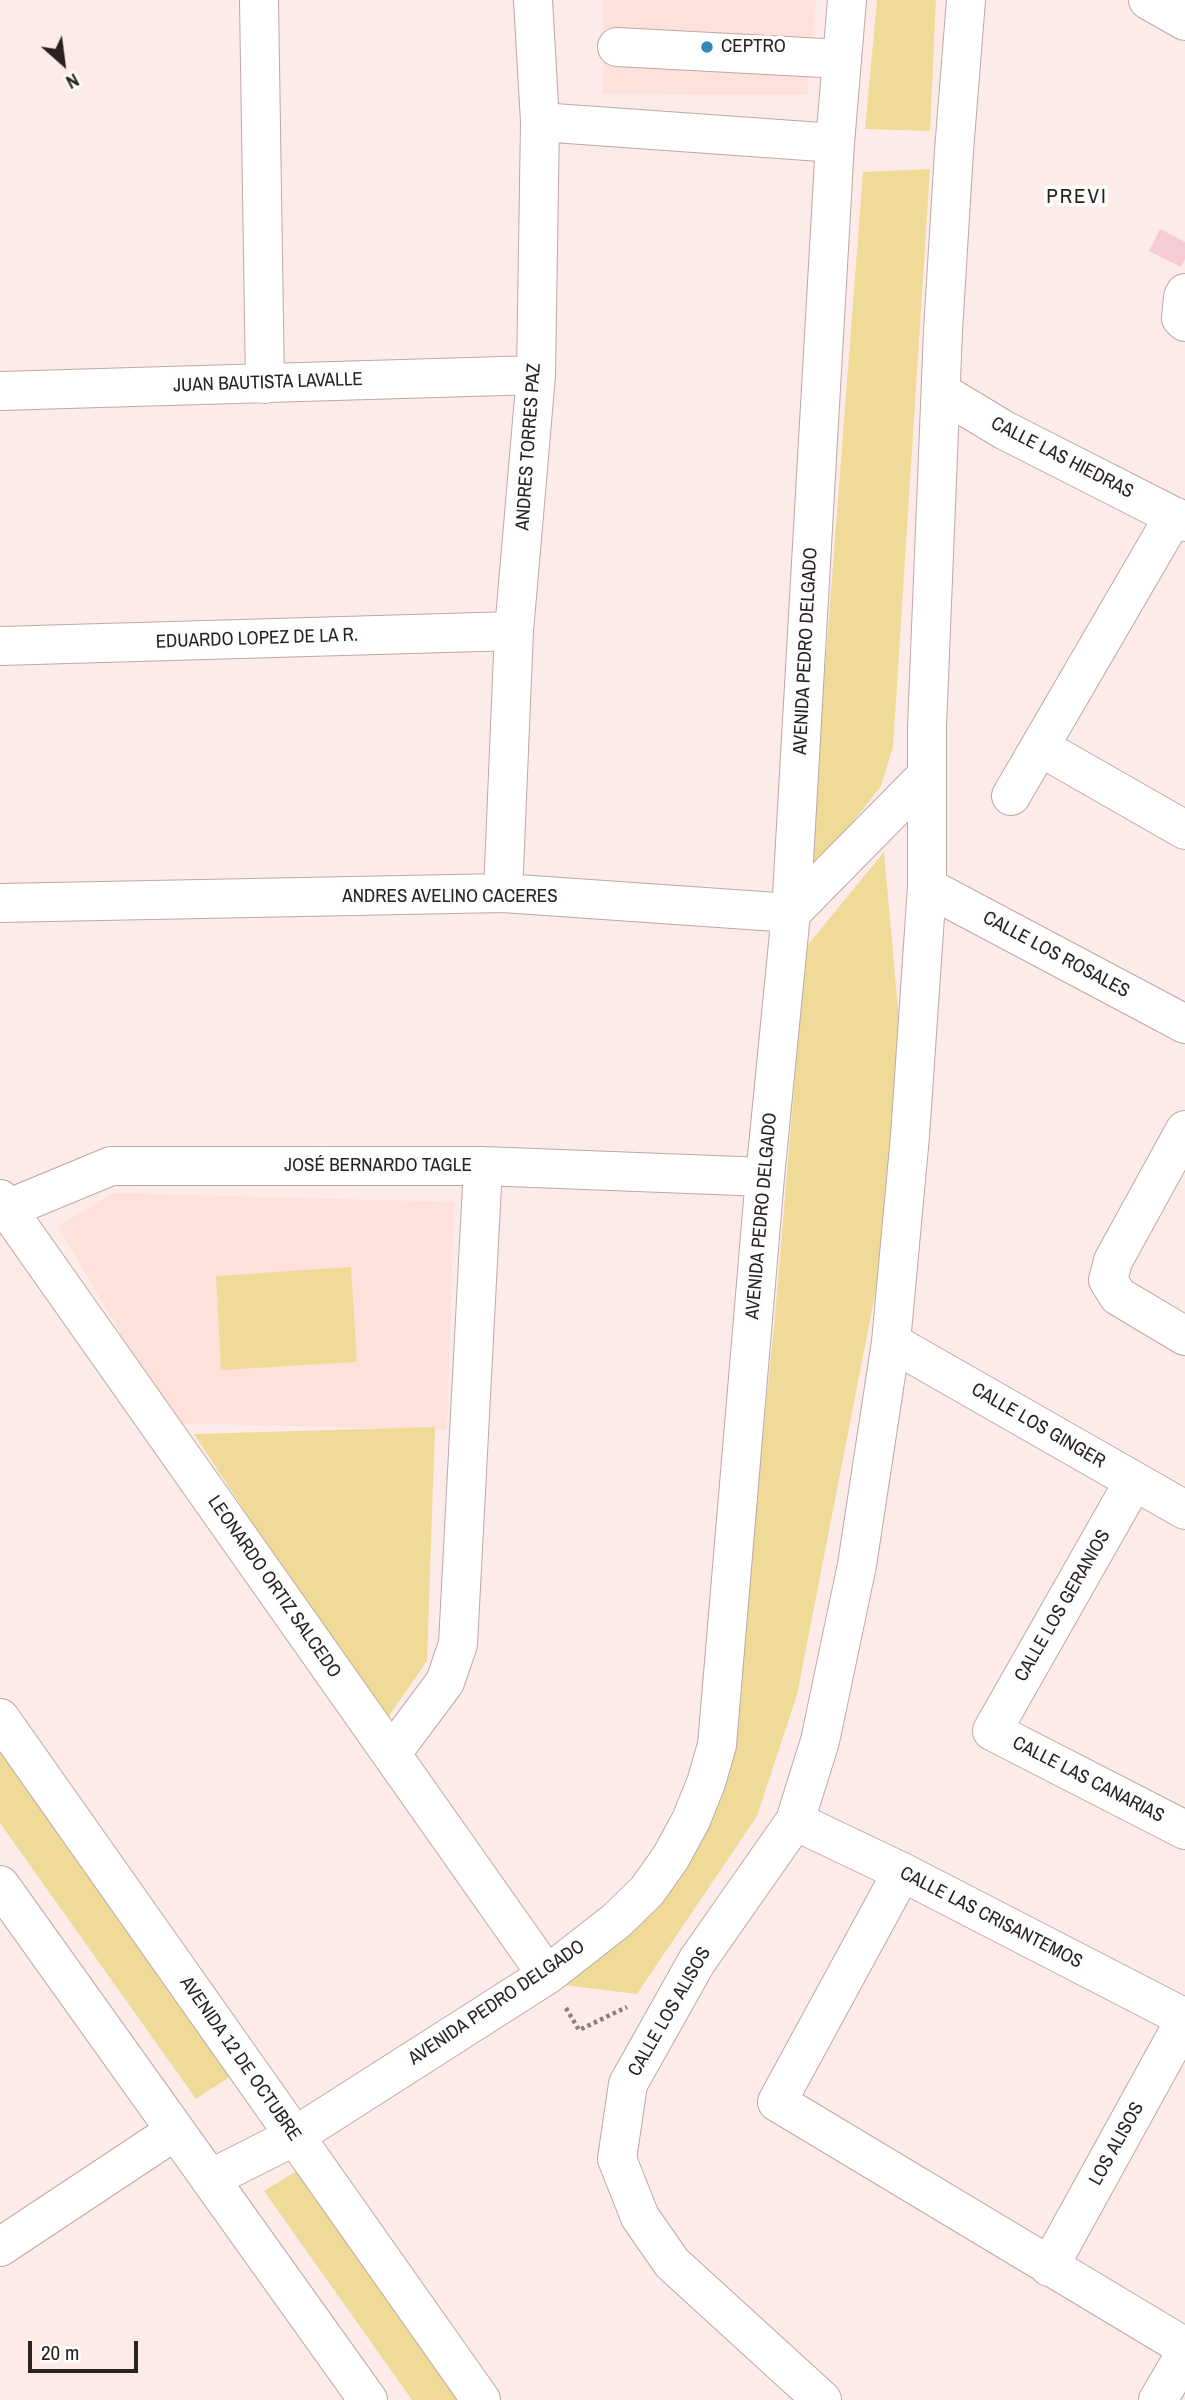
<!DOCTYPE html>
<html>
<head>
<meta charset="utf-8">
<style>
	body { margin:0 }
	#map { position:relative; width:1185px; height:2400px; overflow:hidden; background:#fcebe8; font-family:"Archivo Narrow",sans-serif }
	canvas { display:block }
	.north { position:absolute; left:28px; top:28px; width:70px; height:70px; -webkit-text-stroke:5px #fdfdfd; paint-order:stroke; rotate:152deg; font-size:19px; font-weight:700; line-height:28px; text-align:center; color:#292220 }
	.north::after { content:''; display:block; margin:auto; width:24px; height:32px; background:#292220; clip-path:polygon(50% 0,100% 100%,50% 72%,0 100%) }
	.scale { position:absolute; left:28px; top:2341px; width:110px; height:32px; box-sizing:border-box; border:4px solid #292220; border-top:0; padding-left:9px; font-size:21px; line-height:24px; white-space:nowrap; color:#292220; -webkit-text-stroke:5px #fdfdfd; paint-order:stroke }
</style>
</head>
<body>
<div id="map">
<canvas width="1185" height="2400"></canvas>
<div class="north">N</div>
<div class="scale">20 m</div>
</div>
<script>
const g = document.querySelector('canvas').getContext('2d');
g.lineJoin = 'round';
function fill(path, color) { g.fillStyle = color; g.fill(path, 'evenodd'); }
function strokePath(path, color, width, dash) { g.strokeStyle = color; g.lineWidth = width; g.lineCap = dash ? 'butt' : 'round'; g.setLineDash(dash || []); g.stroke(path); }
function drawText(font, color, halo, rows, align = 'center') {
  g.font = font + ' "Archivo Narrow",sans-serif'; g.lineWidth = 7; g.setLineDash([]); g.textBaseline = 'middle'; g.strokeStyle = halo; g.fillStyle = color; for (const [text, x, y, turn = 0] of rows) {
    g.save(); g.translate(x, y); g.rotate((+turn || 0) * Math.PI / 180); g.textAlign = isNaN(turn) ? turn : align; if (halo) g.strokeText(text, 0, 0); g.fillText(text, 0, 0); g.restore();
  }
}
fill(new Path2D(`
	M603,0H816L807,95L603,94Z
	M114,1193L454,1202L447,1430L172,1423L58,1226Z`), '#fee1da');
fill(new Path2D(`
	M877,0H936L930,131L865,129Z
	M930,169L893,747L881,786L809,878L863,172Z
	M884,852L900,1031L886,1238L797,1695L757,1816L637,1994L563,1985L729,1762L774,1327L806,947Z
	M351,1267L357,1362L221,1370L216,1276Z
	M435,1427L427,1661L384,1723L194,1434Z
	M0,1728L237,2072L196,2099L0,1823Z
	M303,2167L465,2400H412L264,2191Z`), '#efdb97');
fill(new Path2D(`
	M1160,229L1185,242V259L1181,267L1149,251Z`), '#f5cbd6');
const minor = new Path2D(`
	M259,0L265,384
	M1148,0L1185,21
	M617,47L842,59
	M540,122L835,143
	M1185,293L1183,297L1181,318L1185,322
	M0,391L536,375
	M941,392L1004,430L1185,522
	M0,646L514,631
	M1040,747L1185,830
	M1011,796L1174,516
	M927,887L1185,1024
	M503,893L514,631L536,375L540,122L533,0
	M0,903L503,893L791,913L926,776
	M1185,1130L1113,1261L1108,1280L1118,1296L1185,1336
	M0,1199L547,1975
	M0,1212L111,1166H483L765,1177
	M891,1342L1185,1510
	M1134,1481L992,1731L1185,1830
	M392,1753L445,1682L458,1644L483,1166
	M795,1821L902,1872L1185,2018
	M902,1872L777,2102L1185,2347
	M210,2179L295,2136L547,1975L616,1921L647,1891L671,1857L691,1820L706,1783L717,1745L765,1177L791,913L835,143L847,0
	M0,2247L175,2131
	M1049,2267L1185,2020
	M822,2400L672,2263L640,2217L617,2159L628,2084L697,1961L795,1821L820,1741L857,1565L891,1342L910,1136L927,887V727L943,331L954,151L966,0
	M1158,2400L1185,2354`);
const major = new Path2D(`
	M0,1718L481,2400
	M0,1885L368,2400`);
strokePath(minor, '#bda9a4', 40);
strokePath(major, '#bda9a4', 40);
strokePath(new Path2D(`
	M566,2008L579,2030L627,2007`), '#8a7f7c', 4.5, [3.5, 3.5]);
strokePath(minor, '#fff', 38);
strokePath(major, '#fff', 38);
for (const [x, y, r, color] of [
	[707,47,7,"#3388b8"]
]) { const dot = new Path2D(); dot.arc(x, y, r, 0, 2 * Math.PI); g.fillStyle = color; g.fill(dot); strokePath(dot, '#fdfdfd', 2.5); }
drawText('19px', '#292220', '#fdfdfd', [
	["CEPTRO",721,47]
], 'left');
drawText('19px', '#292220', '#fdfdfd', [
	["JUAN BAUTISTA LAVALLE",268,383,-2],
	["ANDRES TORRES PAZ",529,447,-86],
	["CALLE LAS HIEDRAS",1062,458,27],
	["EDUARDO LOPEZ DE LA R.",257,639,-2],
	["AVENIDA PEDRO DELGADO",806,651,-87],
	["ANDRES AVELINO CACERES",450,897],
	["CALLE LOS ROSALES",1056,955,28],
	["JOSÉ BERNARDO TAGLE",378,1166],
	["AVENIDA PEDRO DELGADO",762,1216,-85],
	["CALLE LOS GINGER",1038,1426,30],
	["LEONARDO ORTIZ SALCEDO",274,1587,55],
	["CALLE LOS GERANIOS",1063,1606,-60],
	["CALLE LAS CANARIAS",1088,1780,27],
	["CALLE LAS CRISANTEMOS",991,1918,27],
	["AVENIDA PEDRO DELGADO",497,2003,-34],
	["CALLE LOS ALISOS",670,2012,-60],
	["AVENIDA 12 DE OCTUBRE",240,2059,55],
	["LOS ALISOS",1117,2144,-61]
]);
g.letterSpacing = '2px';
drawText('21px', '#292220', '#fdfdfd', [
	["PREVI",1077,197]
]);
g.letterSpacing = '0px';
</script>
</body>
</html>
